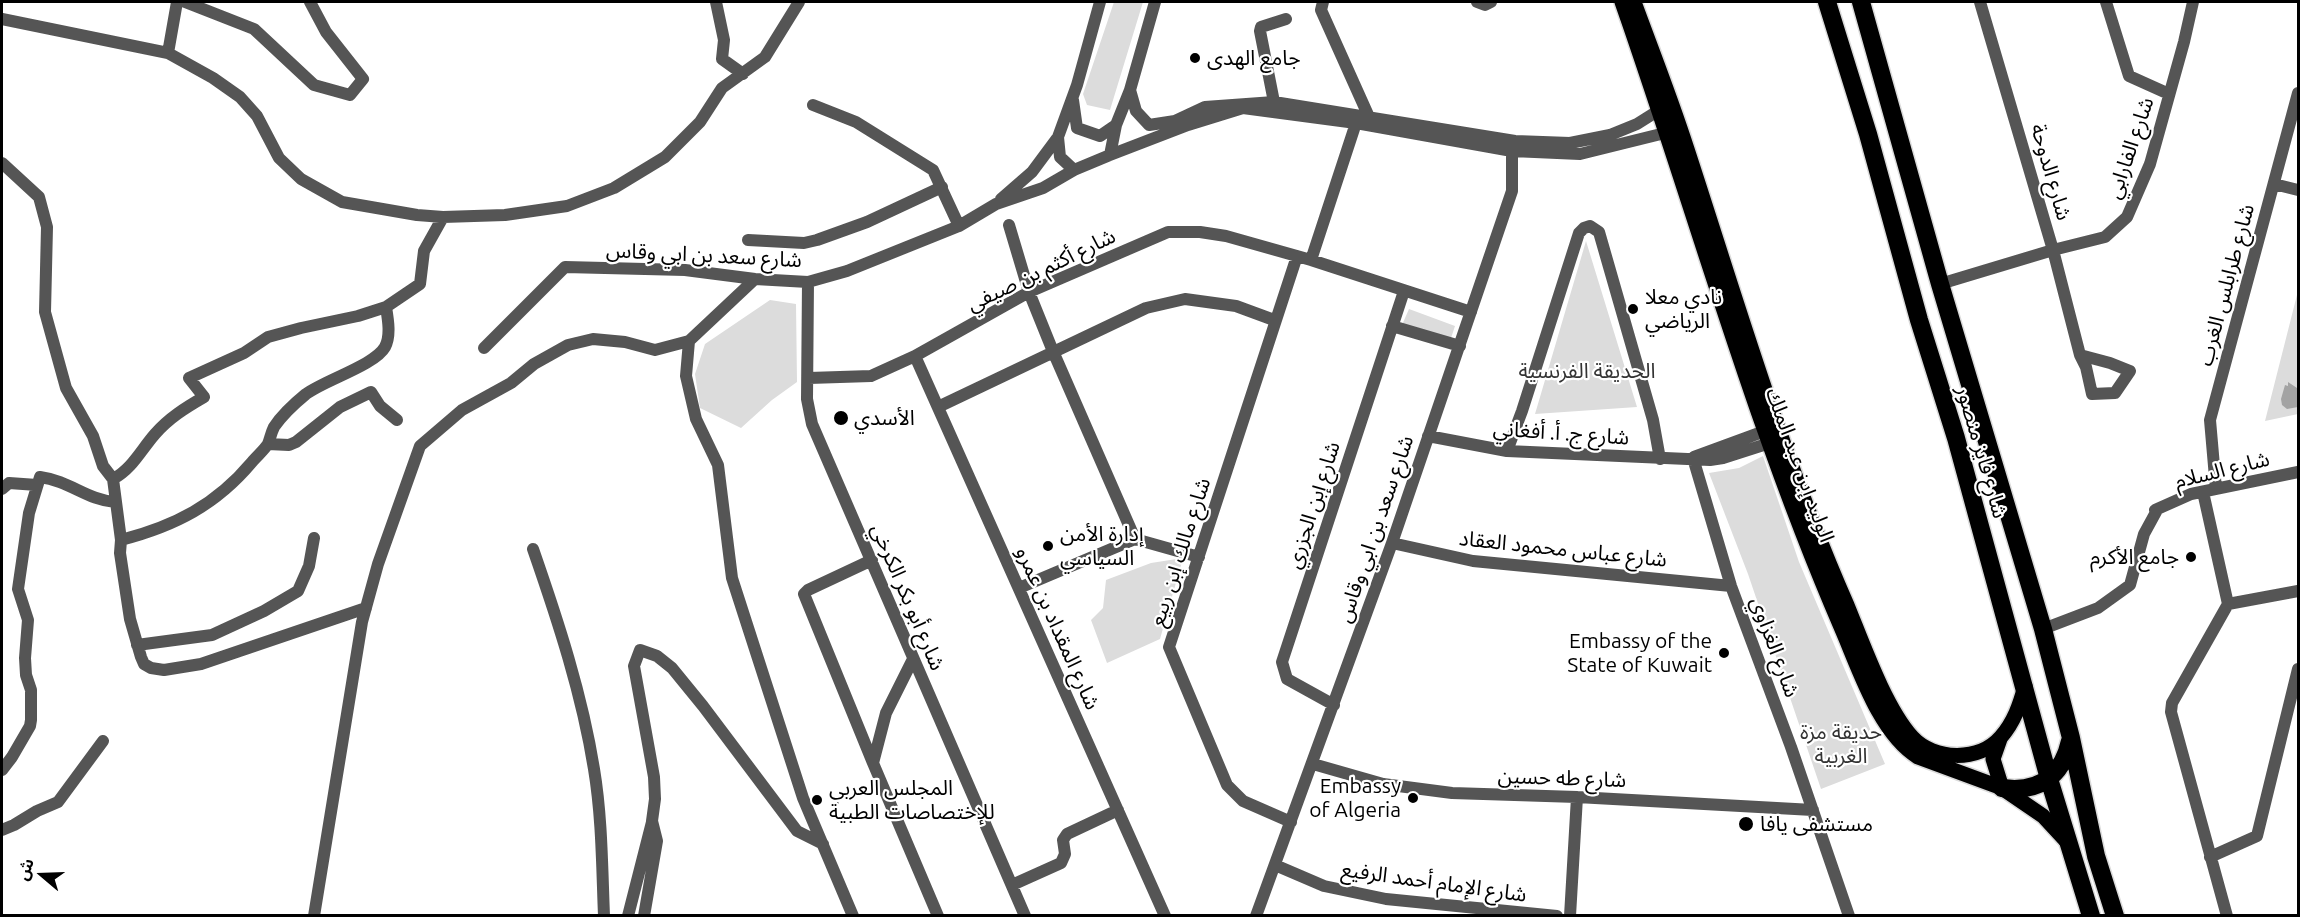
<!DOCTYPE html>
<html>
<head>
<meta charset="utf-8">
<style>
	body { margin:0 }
	#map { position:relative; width:2300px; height:917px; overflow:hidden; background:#fff; font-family:Ubuntu,"Noto Sans Arabic",sans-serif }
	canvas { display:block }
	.frame { position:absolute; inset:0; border:3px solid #000; pointer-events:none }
	.north { position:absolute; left:12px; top:845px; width:60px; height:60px; -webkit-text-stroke:4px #fff; paint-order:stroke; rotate:289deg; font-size:16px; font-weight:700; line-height:24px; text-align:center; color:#000 }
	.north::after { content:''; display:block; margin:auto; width:21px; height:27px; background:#000; clip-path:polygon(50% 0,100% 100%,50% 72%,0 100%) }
</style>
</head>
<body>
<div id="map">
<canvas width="2300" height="917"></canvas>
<div class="frame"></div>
<div class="north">ش</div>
</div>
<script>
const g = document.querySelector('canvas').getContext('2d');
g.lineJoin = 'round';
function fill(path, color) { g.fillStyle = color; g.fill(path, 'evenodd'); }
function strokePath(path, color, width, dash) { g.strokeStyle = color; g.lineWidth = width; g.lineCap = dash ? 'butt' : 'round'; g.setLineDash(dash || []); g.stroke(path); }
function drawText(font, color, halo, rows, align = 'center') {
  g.font = font + ' Ubuntu,"Noto Sans Arabic",sans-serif'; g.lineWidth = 4.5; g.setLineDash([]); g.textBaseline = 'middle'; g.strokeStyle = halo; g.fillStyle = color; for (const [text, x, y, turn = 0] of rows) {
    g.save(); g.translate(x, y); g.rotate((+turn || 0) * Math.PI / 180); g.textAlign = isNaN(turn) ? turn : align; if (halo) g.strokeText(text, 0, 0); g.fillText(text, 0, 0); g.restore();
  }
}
fill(new Path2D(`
	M1114,2H1143L1110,110L1087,105L1083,94Z
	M1586,241L1637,407L1535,414Z
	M2298,291V414L2265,421Z
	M770,300L796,304L797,382L772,400L741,428L700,408L695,374L705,344Z
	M1409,309L1455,326L1450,341L1402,325Z
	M1763,456L1799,562L1885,764L1821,789L1748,574L1709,473L1739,468Z
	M1183,558L1160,639L1107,663L1091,620L1103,608L1106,580L1151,563Z`), '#dcdcdc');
fill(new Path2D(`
	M2288,382L2297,388L2298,407L2287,409L2282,405L2281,399L2285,385L2288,386Z`), '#a3a3a3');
const major = new Path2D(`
	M1622,2C1695,210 1753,424 1841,627C1859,668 1879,733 1918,757L2002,788L2043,816L2068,843
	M1634,2C1652,51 1671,99 1687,149C1737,302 1782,457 1847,605C1863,644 1885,707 1912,737C1934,761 1979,762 2001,737C2014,722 2020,705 2025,686
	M2000,739L1993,759L2002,788`);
const highway = new Path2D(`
	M1827,2L1868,134L1919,320L1956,438L2049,779L2091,916
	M1861,2L1940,284L2043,629L2071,738L2096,856L2115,916
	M2002,788C2038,793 2062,777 2070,741`);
strokePath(major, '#dbdbdb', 18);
strokePath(highway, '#dbdbdb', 21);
strokePath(new Path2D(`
	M185,2L254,29L314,85L350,95L363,79L326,32L310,2
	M716,2L724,40L722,59L743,74
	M1323,2L1321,10L1369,117
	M1477,2L1485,5L1491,2
	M1980,2L2053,250L2080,355L2086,367L2092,394L2115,393L2130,371L2110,363L2080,355
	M2106,2L2129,76L2169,94
	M2,19L168,53L213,78L240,97L257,116L279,158L301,179L342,202L417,215L443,217L505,215L567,206L614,188L665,157L700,122L722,88L765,57L799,2
	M168,53L177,2
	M1130,90L1136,111L1149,125L1175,121L1205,107L1274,102L1515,141L1570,143L1610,135L1637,124L1664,107
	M1073,100L1077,128L1100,136L1116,125
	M1274,102L1260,31L1261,27L1286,19
	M813,105L856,122L933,170L959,226
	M1058,137L1060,157L1074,170
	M1110,155L1116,125L1130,90L1155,2
	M2,163L39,197L47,227L45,312L66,388L93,436L103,466L113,479
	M2274,184L2298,190
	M1001,199L1032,172L1058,137L1077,85L1100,2
	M1009,225L1029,292L1052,349L1135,539
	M748,240L804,243L817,240L867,222L942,187
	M1311,260L1356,123
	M755,279L689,341L686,376L696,419L718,465L732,578L803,798L853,916
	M808,282L807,399L812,424L1025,916
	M1940,284L2053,250L2105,237L2127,217L2150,164L2184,42L2193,2
	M1392,326L1460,346
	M484,348L565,267L685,270L755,279L808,282L847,271L959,226L996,204L1043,188L1074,170L1110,155L1188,125L1243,108L1356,123L1512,151L1580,154L1673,131
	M915,356L1165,916
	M809,378L871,376L915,356L1029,292L1168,232H1200L1226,236L1311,260L1471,312
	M938,407L1146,308L1185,299L1236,306L1274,320
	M1428,436L1507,451L1710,460L1723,458L1776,441
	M268,444L289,445L296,442L340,407L371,392L380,406L397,420
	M1507,451L1522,411L1579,233L1584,228L1590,226L1599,232L1653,420L1660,459
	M1694,457L1773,428
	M1693,458L1731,586L1791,747L1849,916
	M2,489L9,483L37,485
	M2216,489L2210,420L2298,93
	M2203,492L2228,604L2172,703L2171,712L2227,916
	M121,540C175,526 216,505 252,462C257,456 264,450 268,444C270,439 271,433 274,427C282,415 295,403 306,394C325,380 375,365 385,347C391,336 388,319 386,307
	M1392,543L1473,561L1731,586
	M533,549C558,621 582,694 594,769C602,817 602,867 604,916
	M872,560L808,590L804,594L873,763
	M1019,588L1135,539L1199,557
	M2228,604L2298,591
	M366,608L201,664L164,670L151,668L144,664L141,657L130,619L120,553L121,540L113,479C132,469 141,450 155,434C169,418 185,408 204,397L189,378L244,353L268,337L301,328L358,316L386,307L420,284L424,251L443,217
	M2043,629L2098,608L2130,585L2144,534L2156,512L2155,510L2191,494L2298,472
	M137,645L212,635L264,611L298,591L309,566L314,538
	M913,659L886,713L873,763L938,916
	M1334,705L1287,679L1282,662L1404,291
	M1313,764L1383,784L1452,793L1577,797L1813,810
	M2,770L12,757L30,726L31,720V690L26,675L25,658L28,620L18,589L29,513L40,477C70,481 87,500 115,502
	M1291,822L1243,801L1227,785L1169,647L1297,256
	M2,830L14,825L37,811L58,802L103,741
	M2210,857L2257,836L2298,669
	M1275,865L1324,886L1386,899L1557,916
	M1012,885L1061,863L1065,854L1063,840L1067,834L1118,810
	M314,916L362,622L378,564L420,446L462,410L511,383L534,364L568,345L593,339L625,342L655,350L689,341
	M628,916L652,822
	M644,916L657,841L652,821L655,799L654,777L634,666L640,650L657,656L672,668L703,706L797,831L823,844
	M1256,916L1392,543L1512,191V151L1515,141
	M1570,916L1577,797`), '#555', 12);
strokePath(major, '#000', 15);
strokePath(highway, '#000', 18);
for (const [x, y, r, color] of [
	[1195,58,6,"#000"],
	[1633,309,6,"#000"],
	[841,418,8,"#000"],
	[1048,546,6,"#000"],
	[2191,557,6,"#000"],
	[1724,653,6,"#000"],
	[1413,798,6,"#000"],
	[817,800,6,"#000"],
	[1746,824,8,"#000"]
]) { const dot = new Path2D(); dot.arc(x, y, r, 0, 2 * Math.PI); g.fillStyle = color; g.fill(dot); strokePath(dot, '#fff', 2); }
drawText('21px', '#000', '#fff', [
	["جامع الهدى",1207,58],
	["نادي معلا",1645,297],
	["الرياضي",1645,321],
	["الأسدي",854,418],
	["إدارة الأمن",1060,534],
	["السياسي",1060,558],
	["جامع الأكرم",2179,557,"right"],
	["Embassy of the",1712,641,"right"],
	["State of Kuwait",1712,665,"right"],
	["Embassy",1401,786,"right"],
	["of Algeria",1401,810,"right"],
	["المجلس العربي",829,788],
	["للإختصاصات الطبية",829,812],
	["مستشفى يافا",1760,824]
], 'left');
drawText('21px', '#000', '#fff', [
	["شارع الفارابي",2130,148,-71],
	["شارع الدوحة",2051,172,74],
	["شارع سعد بن ابي وقاس",704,255,3],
	["شارع أكثم بن صيفي",1041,270,-26],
	["شارع طرابلس الغرب",2226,285,-75],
	["شارع ج. أ. أفغاني",1561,433,4],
	["شارع فايز منصور",1982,452,74],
	["الوليد إبن عبد الملك",1800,465,70],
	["شارع السلام",2222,470,-14],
	["شارع إبن الجزري",1313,505,-72],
	["شارع سعد بن ابي وقاس",1375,529,-71],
	["شارع عباس محمود العقاد",1563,549,6],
	["شارع مالك إبن ربيع",1180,552,-72],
	["شارع أبو بكر الكرخي",908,597,67],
	["شارع المقداد بن عمرو",1058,628,66],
	["شارع الغزاوي",1775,647,70],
	["شارع طه حسين",1562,778,2],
	["شارع الإمام أحمد الرفيع",1434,882,8]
]);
drawText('21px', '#333', '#fff', [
	["الحديقة الفرنسية",1587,371],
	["حديقة مزة",1841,732],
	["الغربية",1841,756]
]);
</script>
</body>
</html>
